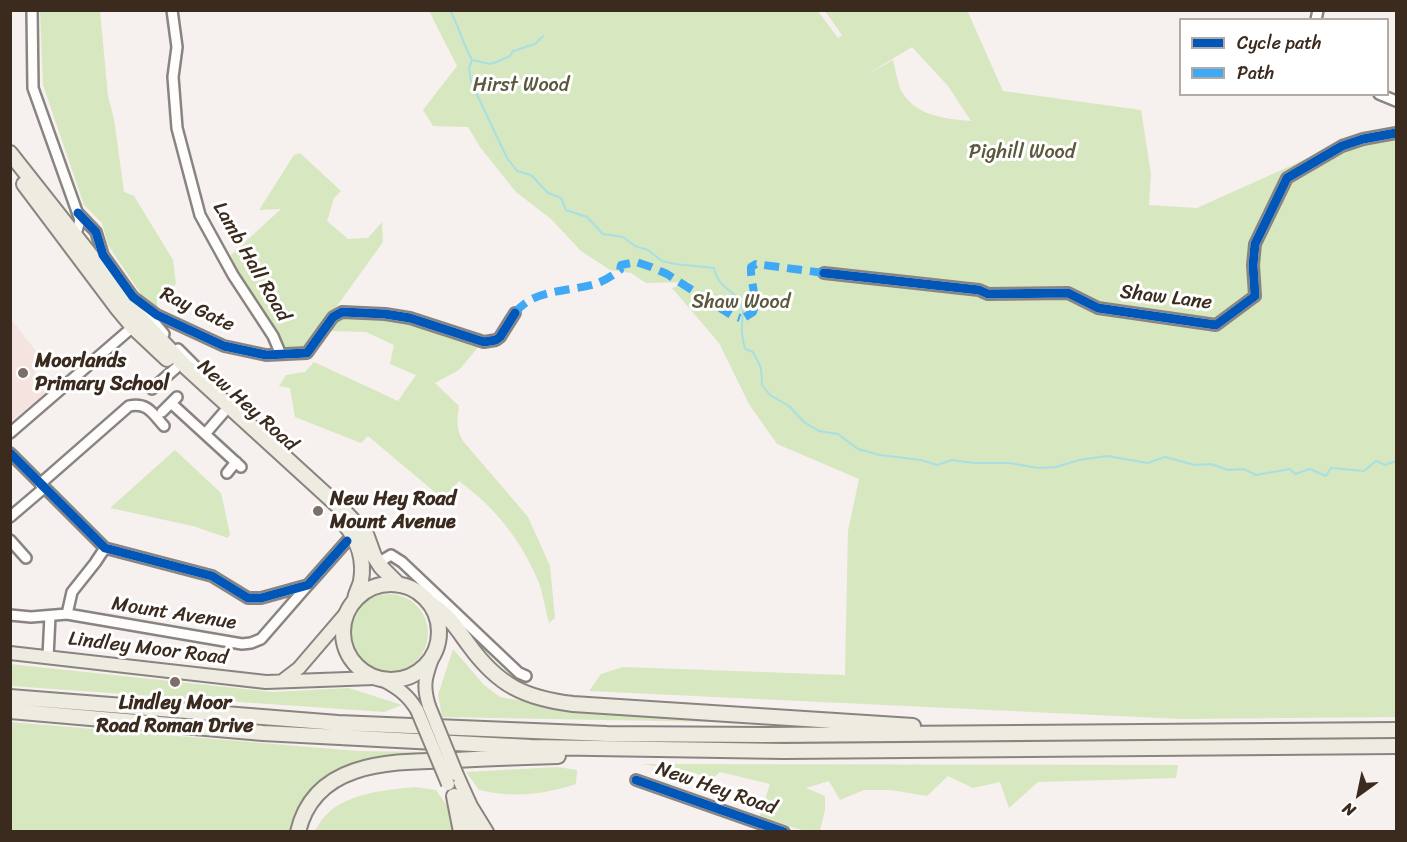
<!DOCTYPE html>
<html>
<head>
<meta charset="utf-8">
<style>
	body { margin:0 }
	#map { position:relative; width:1407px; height:842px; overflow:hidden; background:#f6f0ee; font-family:Sriracha,sans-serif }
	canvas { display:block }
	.frame { position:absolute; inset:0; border:12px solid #3b2a1e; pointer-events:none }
	.legend { position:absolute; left:1179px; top:18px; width:210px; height:78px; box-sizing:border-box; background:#fff; border:2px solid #b1aaa5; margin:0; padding:8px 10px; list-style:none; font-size:18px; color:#3b2a1e }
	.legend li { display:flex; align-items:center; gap:12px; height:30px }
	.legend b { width:30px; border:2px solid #b1aaa5 }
	.north { position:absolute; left:1329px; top:764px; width:60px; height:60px; -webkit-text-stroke:4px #fff; paint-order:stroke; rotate:213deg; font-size:16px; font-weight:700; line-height:24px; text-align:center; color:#3b2a1e }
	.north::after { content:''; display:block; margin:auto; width:21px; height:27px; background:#3b2a1e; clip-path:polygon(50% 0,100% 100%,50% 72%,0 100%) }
</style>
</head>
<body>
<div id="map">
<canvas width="1407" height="842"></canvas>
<div class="frame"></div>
<ul class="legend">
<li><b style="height:8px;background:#0057b8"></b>Cycle path</li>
<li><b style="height:8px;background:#3fa9f5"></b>Path</li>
</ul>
<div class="north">N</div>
</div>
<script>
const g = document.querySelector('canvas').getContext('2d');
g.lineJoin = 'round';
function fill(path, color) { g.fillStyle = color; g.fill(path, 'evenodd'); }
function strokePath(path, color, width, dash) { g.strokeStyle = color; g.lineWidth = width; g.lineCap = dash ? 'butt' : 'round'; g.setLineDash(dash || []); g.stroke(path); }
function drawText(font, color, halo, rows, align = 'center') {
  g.font = font + ' Sriracha,sans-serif'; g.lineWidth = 6; g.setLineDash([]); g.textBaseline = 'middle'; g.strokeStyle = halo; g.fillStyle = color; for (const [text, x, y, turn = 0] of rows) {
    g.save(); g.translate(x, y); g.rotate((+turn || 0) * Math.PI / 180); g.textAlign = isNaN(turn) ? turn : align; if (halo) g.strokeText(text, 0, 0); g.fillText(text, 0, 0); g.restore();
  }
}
fill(new Path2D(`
	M10,318L43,360L34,366L36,381L46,392L11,422Z`), '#f4e3df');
fill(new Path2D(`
	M967,10L1003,91L1141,110L1151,174L1149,205L1197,208L1348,140L1367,145L1396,139V717L1181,719L589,691L601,674L623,667L845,675L848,531L859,479L777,444L749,404L719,343L672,288L691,282L646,283L631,273L610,270L581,251L551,219L516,192L480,147L468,127L433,126L423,110L457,66L429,11H818L838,38L842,35L825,11ZM912,47L948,86L971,121C945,119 913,116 900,88C897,79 895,69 893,60L866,75Z
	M40,11H100L108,96L114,119L124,192L134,196L173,260L176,284L157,301V307L143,297L108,245L102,223L84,205L43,85Z
	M300,153L341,191L334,198L327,221L348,239L368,238L382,222L383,242L306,349L283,348L278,334L244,287L231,255L281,209L259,210L294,155Z
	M339,315C388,315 434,331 480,345L459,370L435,383L459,406C457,419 456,430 463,441L528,517L550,566L555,618L549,623C545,608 543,592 537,578C519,537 494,507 459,481L443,499L368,436L361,443L295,417L290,388L279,386L286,375L305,372L314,362L398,401L416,375L390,364L394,345L366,332L329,331Z
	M175,450L221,493L230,534L228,538L193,526L110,508Z
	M350 633a39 39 0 1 1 78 0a39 39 0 1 1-78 0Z
	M453,649L484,685L500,697L551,706L768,723L442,717L438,695Z
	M10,664L273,692L349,688L402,705L384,712L11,686Z
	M10,722L358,751L428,752L431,758L334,777L294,831H11Z
	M642,764L1178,765L1176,778L1038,782L1009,808L1000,782L973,788L948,776L927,796L891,790H864L840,800L829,781L806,788L825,796V810L820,831H805L759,817L770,784L720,772L712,779L692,772Z
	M558,767L577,770L576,784C542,795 514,798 479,790L466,772Z
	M415,787L436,790L452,813L454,831L314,832C318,826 321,820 325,816C346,793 386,790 415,787Z`), '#d7e7bf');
strokePath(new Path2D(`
	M450,10C459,27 463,44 472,60L469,68L471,82L507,158L517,171L531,175L548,193L561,198L566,210L587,217L603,234L623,237L635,246L648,250L662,261L675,264L714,268C719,291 735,288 742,306C744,311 742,319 742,325C741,334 743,341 745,349L753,352L761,368L762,385L770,395L789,406L804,422L819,431L838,434L858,449L880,455L921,460L937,465L952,460L974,463H1009L1038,468L1056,467L1079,460L1107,456L1148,463L1165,457L1195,465L1211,464L1228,470L1244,469L1256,475L1290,469L1295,474L1310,469L1326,476L1331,468L1364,471L1376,461L1385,465L1396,461
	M472,60L490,64L494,63L510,56L513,51L535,44L543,36`), '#a8dfe4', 2);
const minor = new Path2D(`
	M32,10L33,88L80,220L75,238
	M172,10L177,47L173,77L177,128L200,215L233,275L273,336L279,350L277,354
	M1316,20L1318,10
	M1379,94L1396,101
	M78,213L96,232L103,255L133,297L157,315L224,346L266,355L307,353L333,317L342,312L385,314L410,318L484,342L496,340L500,337L515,313
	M824,273L979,290L988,294L1068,293L1098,308L1216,325L1255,296L1253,265L1255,244L1287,178L1342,146L1363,139L1396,133
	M142,308L164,334
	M178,349L202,373
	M152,389L176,368
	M171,403L241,467
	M162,412L177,397
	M10,433L135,325
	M205,434L224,412
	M10,453L105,548L212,576L248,598H261L308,585L347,541
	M227,473L236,462
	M40,484L129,406C148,402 153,414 164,426
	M10,517L44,488
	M10,540L26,558
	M378,563L391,555L402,562L519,673L526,676
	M67,614L72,592L95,563L105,548
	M10,615L31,617L67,614L242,644L251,643L261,639L308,585
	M48,657L50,616
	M636,780L784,832`);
const major = new Path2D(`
	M10,653L266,682L374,678
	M383,680C398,688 408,695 417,710
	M282,681L299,668L347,612
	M429,706C422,684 426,676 433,656
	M457,775L471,806L487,832
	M456,799L475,832`);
const highway = new Path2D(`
	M10,153L141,319L186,367L346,513L366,534L374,556L381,567L399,585
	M24,184L118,309L133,327L167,359
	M344,523C358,540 365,558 361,581C360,587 356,592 355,599
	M343 632a48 48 0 1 1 96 0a48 48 0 1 1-96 0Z
	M428,602C449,615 455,626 469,645C498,685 524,698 573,704L913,726
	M10,697L338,723L607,734L766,735L1396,730
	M10,711L263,733L531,747L784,751L1396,746
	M454,796L461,832
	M298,832C315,758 397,762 456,760C490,758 524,757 558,756`);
strokePath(minor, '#8a8481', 14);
strokePath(major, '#8a8481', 16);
strokePath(highway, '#8a8481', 18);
strokePath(minor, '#fefdfc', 9);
strokePath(major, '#eeebe0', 12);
strokePath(highway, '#eeebe0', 14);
const majorBridge = new Path2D(`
	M429,706L457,775
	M417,710L448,784`);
strokePath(majorBridge, '#8a8481', 16, []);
strokePath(majorBridge, '#eeebe0', 12);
strokePath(new Path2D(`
	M515,313C533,289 568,292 595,284C604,281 612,276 620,270L621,265L636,262L651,267L667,274L731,315L740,318
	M745,317L753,312C758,298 750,282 751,267L756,264L824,273`), '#3fa9f5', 8, [15, 8]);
strokePath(new Path2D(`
	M78,213L96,232L103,255L133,297L157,315L224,346L266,355L307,353L333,317L342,312L385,314L410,318L484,342L496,340L500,337L515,313
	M824,273L979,290L988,294L1068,293L1098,308L1216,325L1255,296L1253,265L1255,244L1287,178L1342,146L1363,139L1396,133
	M10,453L105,548L212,576L248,598H261L308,585L347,541
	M636,780L784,832`), '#0057b8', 9);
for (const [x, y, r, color] of [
	[23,373,6,"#7c6f67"],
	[318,511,6,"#7c6f67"],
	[175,682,6,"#7c6f67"]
]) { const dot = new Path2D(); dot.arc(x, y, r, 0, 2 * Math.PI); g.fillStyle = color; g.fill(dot); strokePath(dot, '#fff', 2); }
drawText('20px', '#5c583d', '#fff', [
	["Hirst Wood",521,86],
	["Pighill Wood",1022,153],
	["Shaw Wood",741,303]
]);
drawText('20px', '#3b2a1e', '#fff', [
	["Lamb Hall Road",251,262,60],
	["Shaw Lane",1166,298,7],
	["Ray Gate",197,310,25],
	["New Hey Road",247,406,42],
	["Mount Avenue",174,614,9],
	["Lindley Moor Road",148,649,7],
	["New Hey Road",716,789,19]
]);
drawText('bold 20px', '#3b2a1e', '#fff', [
	["Moorlands",35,362],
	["Primary School",35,385],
	["New Hey Road",330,500],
	["Mount Avenue",330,523],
	["Lindley Moor",175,704,"center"],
	["Road Roman Drive",175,727,"center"]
], 'left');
</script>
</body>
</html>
